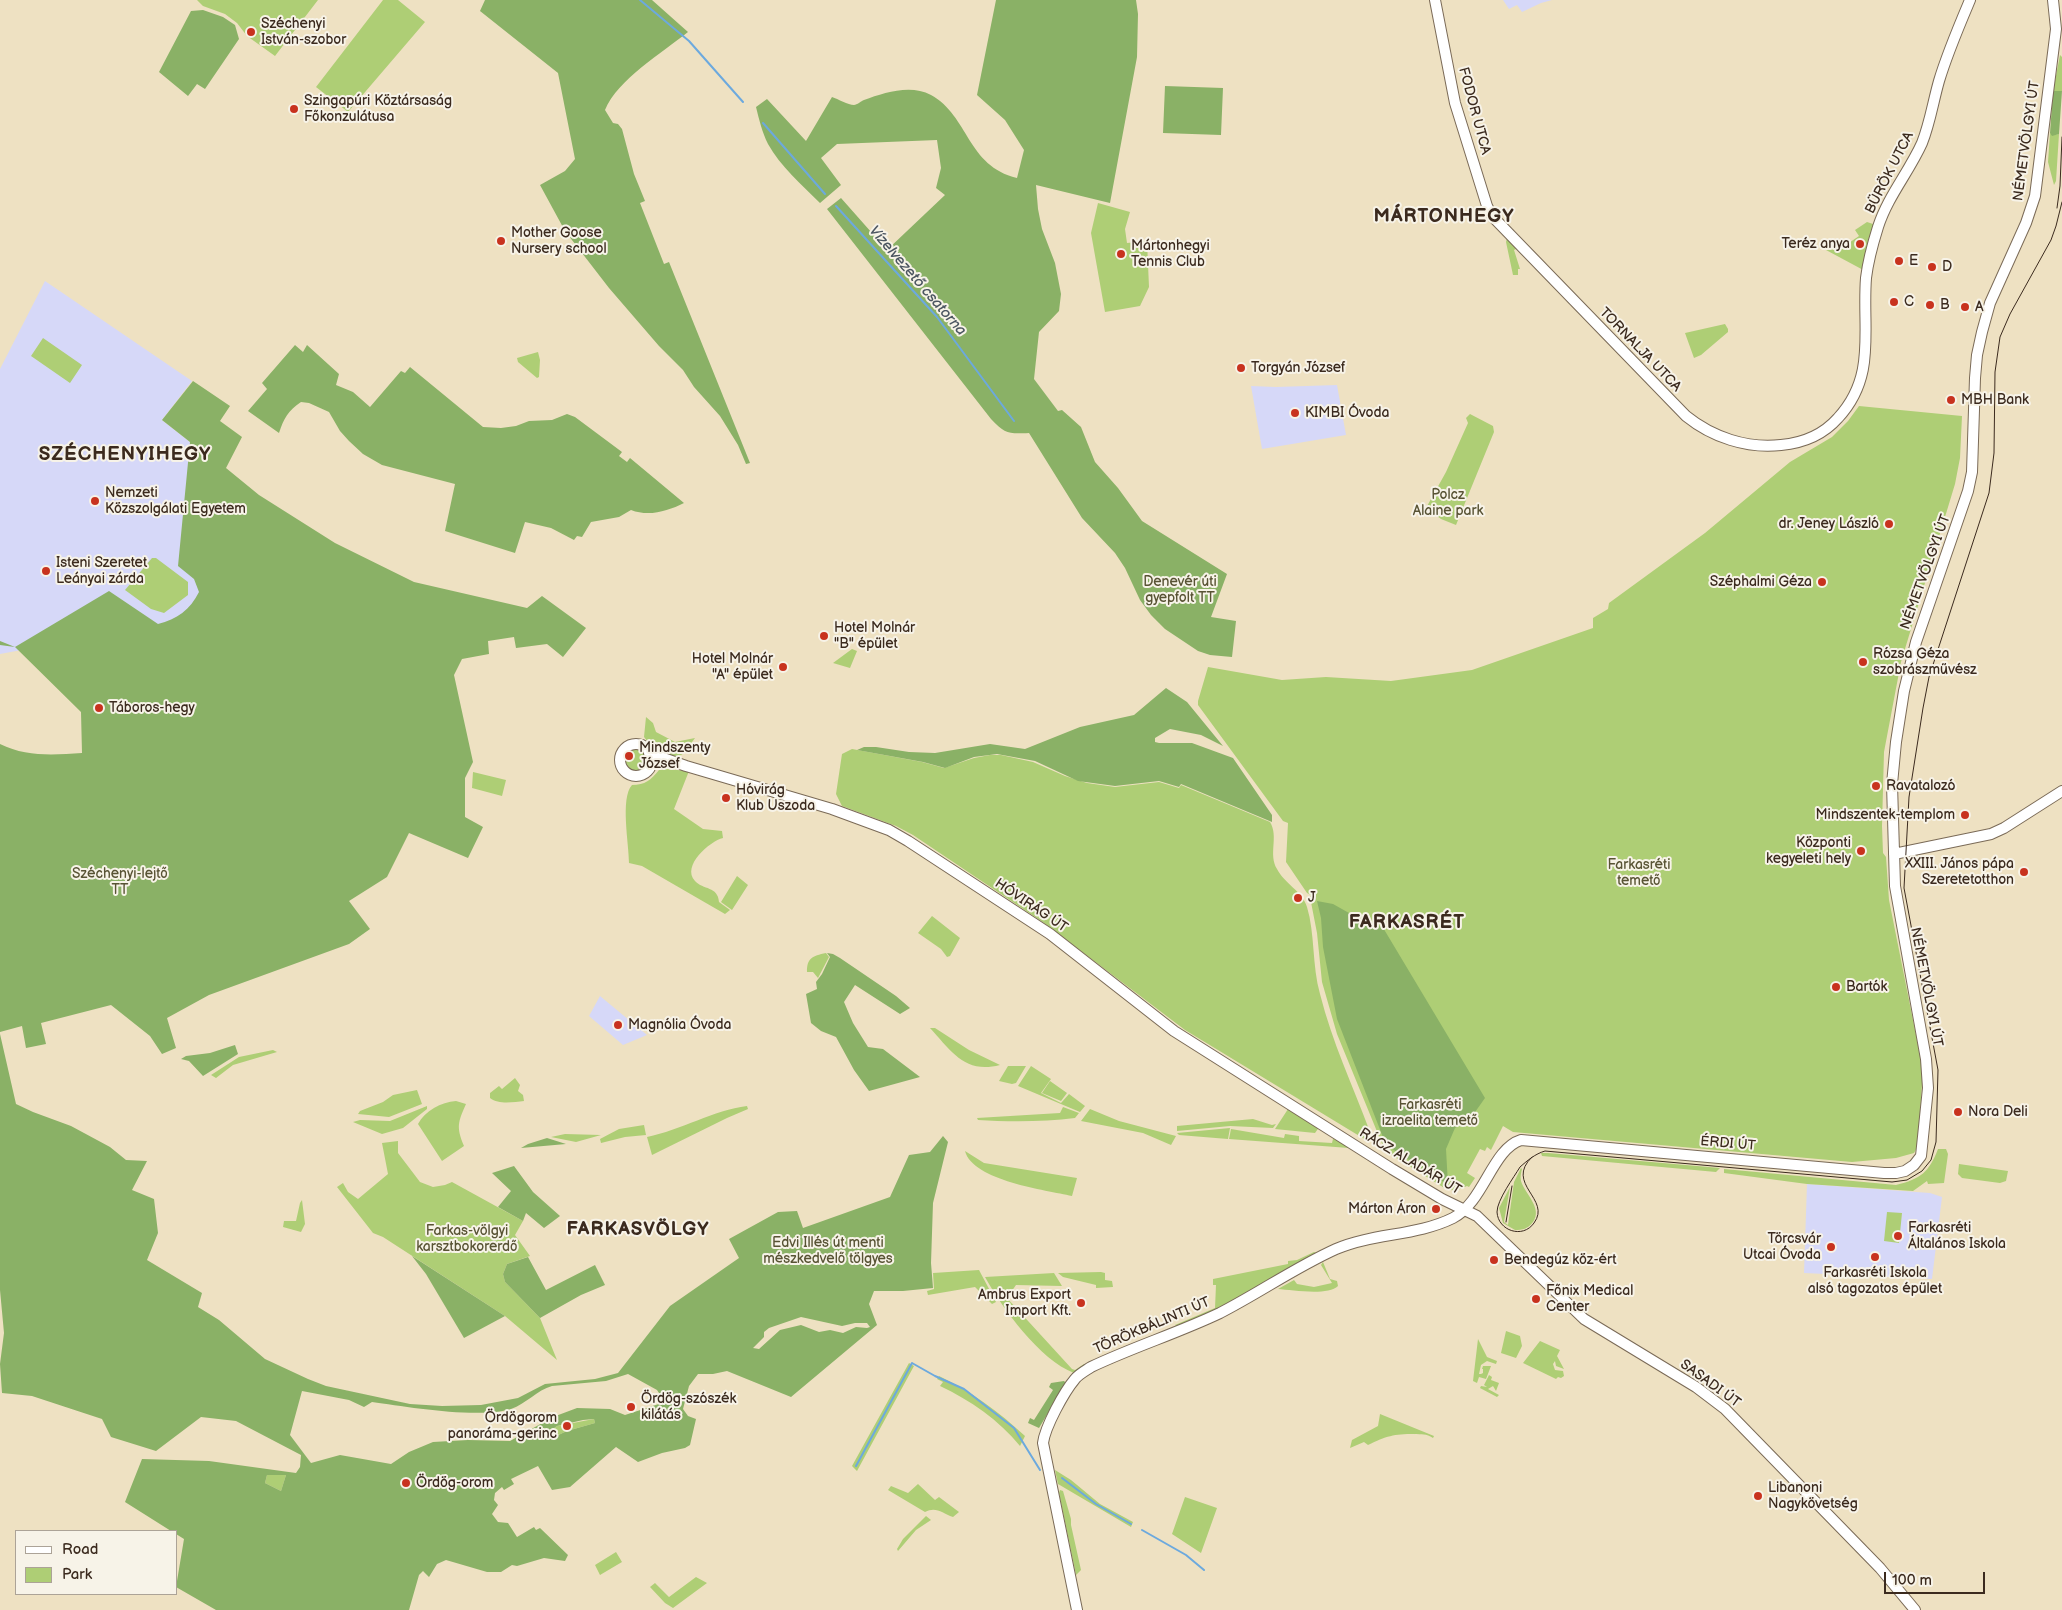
<!DOCTYPE html>
<html>
<head>
<meta charset="utf-8">
<style>
	body { margin:0 }
	#map { position:relative; width:2062px; height:1610px; overflow:hidden; background:#eee1c2; font-family:"Balsamiq Sans",sans-serif }
	canvas { display:block }
	.legend { position:absolute; left:15px; top:1530px; width:162px; height:65px; box-sizing:border-box; background:#f7f3e8; border:1px solid #aca397; margin:0; padding:6px 9px; list-style:none; font-size:15px; color:#3b2a1e }
	.legend li { display:flex; align-items:center; gap:10px; height:25px }
	.legend b { width:25px; border:1px solid #aca397 }
	.scale { position:absolute; left:1884px; top:1572px; width:101px; height:22px; box-sizing:border-box; border:2px solid #3b2a1e; border-top:0; padding-left:6px; font-size:15px; line-height:18px; white-space:nowrap; color:#3b2a1e; -webkit-text-stroke:4px #f7f3e8; paint-order:stroke }
</style>
</head>
<body>
<div id="map">
<canvas width="2062" height="1610"></canvas>
<ul class="legend">
<li><b style="height:6px;background:#fff"></b>Road</li>
<li><b style="height:14px;background:#aece75"></b>Park</li>
</ul>
<div class="scale">100 m</div>
</div>
<script>
const g = document.querySelector('canvas').getContext('2d');
g.lineJoin = 'round';
function fill(path, color) { g.fillStyle = color; g.fill(path, 'evenodd'); }
function strokePath(path, color, width, dash) { g.strokeStyle = color; g.lineWidth = width; g.lineCap = dash ? 'butt' : 'round'; g.setLineDash(dash || []); g.stroke(path); }
function drawText(font, color, halo, rows, align = 'center') {
  g.font = font + ' "Balsamiq Sans",sans-serif'; g.lineWidth = 4; g.setLineDash([]); g.textBaseline = 'middle'; g.strokeStyle = halo; g.fillStyle = color; for (const [text, x, y, turn = 0] of rows) {
    g.save(); g.translate(x, y); g.rotate((+turn || 0) * Math.PI / 180); g.textAlign = isNaN(turn) ? turn : align; if (halo) g.strokeText(text, 0, 0); g.fillText(text, 0, 0); g.restore();
  }
}
fill(new Path2D(`
	M1503,0H1552L1541,3L1522,12L1517,5L1509,9Z
	M45,281L192,381L162,420L190,442L216,614L0,654V369Z
	M1337,385L1346,435L1262,449L1251,386L1276,387Z
	M600,996L647,1035L623,1045L589,1016Z
	M1807,1184L1930,1193L1942,1197L1932,1279L1804,1273Z`), '#d6d8f8');
fill(new Path2D(`
	M197,0H318L275,56L247,36L237,23L225,14L203,6Z
	M383,0H398L425,22L348,112L316,87Z
	M2060,55L2062,57V91H2053Z
	M2050,133L2053,135L2059,134L2056,181L2054,185L2048,162Z
	M1098,203L1130,212L1125,229L1127,243L1147,241L1149,287L1140,306L1105,312L1091,233Z
	M1867,222L1879,226L1867,272L1826,250L1840,249L1859,236L1855,230Z
	M1507,238L1518,248L1514,250L1520,269H1518V275H1513L1506,242Z
	M1725,324L1728,329V332L1701,355L1694,358L1685,333Z
	M43,338L82,365L70,383L31,356Z
	M538,352L540,360L539,377L537,378L518,362L517,358Z
	M1859,406L1962,416L1960,458L1955,484L1901,662L1884,752L1882,826L1883,853L1886,857L1889,900L1922,1065V1084L1918,1146L1914,1153L1896,1158L1852,1162L1513,1132L1503,1126L1491,1150L1487,1147L1485,1151L1480,1149L1467,1173L1475,1178L1469,1187L1467,1186L1456,1191L1446,1189L1385,1151L1337,1034L1322,982L1317,933L1310,897L1311,895L1307,893L1286,862L1288,823L1283,821L1198,705V701L1208,667L1282,680L1326,677L1391,681L1472,670L1593,628V618L1608,609L1609,603L1705,533L1790,462L1832,437L1848,421Z
	M1470,414L1493,426L1494,432L1456,525L1441,519L1426,508L1446,472L1468,423L1466,418Z
	M152,558H156L188,582V595L164,613L151,609L125,590Z
	M852,649L857,651L850,668L833,663Z
	M646,717L653,723L656,732L675,742L695,738L684,753L678,757L655,751L644,737Z
	M622 760a13 13 0 1 1 26 0a13 13 0 1 1-26 0Z
	M852,749L922,762L944,768L974,758L990,755H1001L1033,762L1065,776L1087,783L1115,787L1159,782L1179,788L1181,785L1270,822C1279,837 1268,854 1277,869C1284,883 1303,892 1307,907C1315,933 1312,966 1320,994C1332,1042 1353,1086 1370,1132L1366,1140L1185,1030L1044,923L913,835L896,826L842,806L836,794L842,754Z
	M666,769L689,771L674,809L703,829L722,831L723,838C710,841 681,866 695,881C703,890 718,886 719,902L730,910L725,914L642,866L629,863C629,844 620,798 632,785C645,785 651,780 659,770Z
	M473,772L506,780L502,796L472,788Z
	M737,876L748,885L732,910L721,902Z
	M932,916L960,938L950,956L947,957L941,949L918,933Z
	M826,953L829,957L818,978L813,972H807C807,958 812,956 826,953Z
	M930,1028H935L969,1050L1000,1065C965,1074 952,1052 930,1028Z
	M273,1050L277,1052L233,1065L216,1078L211,1075L239,1057Z
	M1008,1066H1026L1016,1083L1012,1084L999,1081Z
	M1031,1066L1051,1079L1041,1093L1061,1103L1069,1094L1085,1106L1080,1112L1018,1086Z
	M515,1078L520,1085L518,1091L523,1095L524,1101C514,1102 499,1105 490,1098V1093L499,1086L502,1089Z
	M1050,1081L1067,1093L1061,1101L1042,1093Z
	M417,1090L422,1104L389,1117L358,1114L360,1111L383,1102L393,1095Z
	M456,1101L466,1104C458,1122 456,1127 464,1146L442,1161L418,1124C425,1111 441,1102 456,1101Z
	M427,1106V1109L403,1128L382,1134L353,1122L360,1120L390,1121Z
	M747,1106L748,1109L727,1118L652,1155L647,1137C681,1130 714,1110 747,1106Z
	M1290,1106L1320,1126L1315,1133L1275,1129Z
	M1063,1107L1079,1113L1075,1118C1045,1122 1008,1122 978,1120L977,1118L1060,1113Z
	M1090,1109L1119,1121L1176,1136L1171,1145L1143,1133L1081,1121Z
	M1253,1119L1272,1125L1276,1124L1273,1128L1230,1126L1177,1131V1126Z
	M644,1125L646,1135L625,1137L601,1143L600,1139L619,1129Z
	M1230,1128L1228,1139L1179,1135L1177,1133Z
	M1231,1129L1284,1138L1285,1134L1299,1136V1141L1332,1143L1333,1139L1339,1140L1349,1148L1229,1139Z
	M565,1134L601,1135L576,1142L551,1137Z
	M398,1141V1153L420,1182L433,1187L445,1185L452,1182L523,1221L515,1235L530,1256L507,1264L503,1274L505,1282L540,1318L557,1360L505,1316L383,1237L373,1233L337,1187L343,1183L348,1192L358,1199L388,1174L382,1143Z
	M1938,1149H1946L1948,1154L1944,1183L1928,1184L1927,1181L1913,1191L1807,1184L1724,1173V1169L1896,1185C1921,1179 1929,1172 1938,1149Z
	M965,1151L984,1163L1077,1178L1072,1196C1046,1190 973,1181 965,1151Z
	M1541,1153H1548L1720,1168L1716,1172L1542,1156Z
	M1959,1164L2008,1171L2006,1181L2000,1183L1962,1178L1958,1174Z
	M1521,1168L1522,1169C1521,1173 1520,1177 1521,1181C1525,1194 1543,1208 1533,1222C1528,1229 1522,1230 1515,1230L1503,1223L1499,1208L1510,1187L1504,1222L1508,1225L1514,1182Z
	M302,1200L305,1224L301,1232L283,1227L284,1221H296L300,1203Z
	M1887,1212L1902,1213L1899,1243L1884,1241Z
	M1314,1252L1317,1253L1237,1301L1177,1327L1175,1325L1215,1308L1216,1285H1213V1279L1288,1264V1261L1297,1260Z
	M1323,1262L1330,1279L1337,1281L1338,1286C1328,1296 1292,1290 1278,1289L1294,1280L1297,1284L1314,1287L1332,1283L1321,1265Z
	M979,1270L996,1302L992,1304L975,1287L928,1295L927,1291L934,1289L933,1273Z
	M1101,1272L1105,1273V1280L1112,1281L1113,1287L1096,1288V1285L1063,1277L1058,1273Z
	M1054,1273L1062,1286L1016,1285L1007,1298L1072,1369L1075,1370L1084,1364L1085,1366L1074,1373C1040,1360 1002,1308 985,1277Z
	M1506,1331L1520,1336L1522,1346L1516,1358L1501,1353Z
	M1478,1339L1487,1357L1497,1361L1496,1364L1487,1361L1481,1365L1479,1374H1481L1483,1373V1369H1482L1483,1366H1491L1486,1379L1479,1377L1477,1383L1473,1381Z
	M1540,1341L1560,1350L1557,1356L1564,1369L1556,1366L1555,1361L1553,1364L1555,1370L1563,1371L1564,1376L1561,1378L1558,1377L1556,1379L1523,1363Z
	M909,1363L914,1366L857,1471L852,1466Z
	M1489,1375L1492,1377L1491,1380L1499,1383L1496,1391L1493,1386L1488,1389L1499,1395L1497,1397L1480,1388L1481,1386L1487,1387L1484,1385Z
	M939,1376C971,1391 999,1412 1025,1436L1020,1446C999,1420 970,1400 940,1386L943,1382L937,1379Z
	M1380,1414L1434,1436L1433,1438C1426,1433 1422,1435 1414,1434C1394,1434 1386,1436 1368,1445L1364,1442L1350,1448L1352,1440L1378,1426Z
	M594,1419L595,1423L567,1431L554,1437H542L557,1426Z
	M1055,1470L1071,1480L1100,1504L1133,1522L1131,1527L1058,1484Z
	M267,1475H286L281,1491L265,1483Z
	M918,1484L935,1500L939,1497L959,1512L953,1517C942,1513 936,1506 925,1512L888,1490L891,1486L908,1493Z
	M1060,1490L1063,1491L1071,1519V1525L1081,1570L1076,1575L1059,1493Z
	M1185,1497L1217,1508L1201,1553L1172,1534Z
	M926,1516L931,1520L916,1530L898,1551L897,1549L903,1539Z
	M616,1552L622,1562L600,1575L595,1565Z
	M696,1577L707,1583L673,1608L665,1603L650,1587L655,1583L669,1597Z`), '#aece75');
fill(new Path2D(`
	M485,0H652L688,32C662,53 618,79 605,110L613,123L618,124L622,129L634,174L645,201L640,203L664,264L669,262L750,463L746,464L738,445L720,416L694,387L683,370L659,346L609,288L565,231L540,185L565,171L575,159L558,73L480,11Z
	M996,0H1136L1138,14L1137,57L1110,203L1036,185L1038,209L1042,229L1055,263L1061,294L1059,311L1039,332L1034,379L1058,411L1062,410L1081,427L1095,462L1118,488L1142,521L1227,574L1211,617L1236,621L1232,657L1210,655L1198,651L1165,629L1151,615L1140,600L1125,568L1115,553L1082,518L1029,433C1009,434 1005,434 991,419L827,209L841,198L887,250L945,195L936,188L941,168L937,140L837,144L821,158L841,185L820,203C802,185 780,166 768,144C762,132 759,119 756,107L767,99L806,141L832,97C838,99 848,105 854,105C857,105 861,101 864,100C884,93 910,84 931,95C969,116 967,166 1017,178L1024,150L1005,120L977,95Z
	M203,10L223,17L235,25L239,39L205,89L197,84L188,96L159,72L191,11Z
	M1165,86L1223,88L1221,135L1163,133Z
	M2053,91H2062L2059,134L2052,136L2050,133Z
	M295,345L303,352L307,345L339,374L336,385L353,392L370,407L401,371L405,373L410,367L483,427L501,428L516,426L529,421L552,420L567,414L575,417L622,452L619,456L627,462L630,458L684,503C668,511 649,517 631,510L619,517L591,522L582,537L577,536L574,540L551,528L525,522L515,553L445,531L455,484L382,465L363,454L349,441L340,431L329,412L309,403L301,402C288,411 284,418 279,433L248,411L267,389L262,383Z
	M193,381L230,406L220,421L242,437L226,468L259,495L335,543L414,582L527,608L542,596L586,628L563,657L547,644L516,648L514,637L488,641L489,654L462,659L454,675L473,762L465,778V817L483,827L468,858L409,833L387,877L349,901L370,929L349,944L209,995L167,1018L176,1048L162,1054L150,1036L111,1005L41,1023L46,1044L26,1048L22,1026L0,1032V744C26,757 53,755 82,753L81,712L15,647L0,645V641L15,647L109,591L158,624C177,619 190,610 199,592L194,579L178,566L190,442L162,420Z
	M1166,688L1187,702L1223,746L1201,735L1170,729L1155,738V742L1159,743H1192L1233,758L1272,815V822L1181,784L1179,787L1159,781L1115,786L1078,781L1035,761L997,754L974,757L945,768L923,762L857,750L864,747H876L909,752L935,753L990,744L1025,749L1080,727L1134,715Z
	M1317,901L1333,904L1374,927L1382,926L1485,1098L1473,1115L1455,1128L1446,1149L1448,1185L1386,1145L1337,1019L1323,947L1321,918Z
	M827,953L833,954L840,958L896,996L910,1008L900,1014L855,985L844,1002L853,1023L868,1047L883,1049L920,1077L869,1091L854,1070L836,1037L821,1031L811,1023L806,994L817,989L816,982L822,974L830,957Z
	M0,1034L16,1104L33,1112L71,1126L110,1147L126,1160L147,1161L132,1190L154,1199L158,1233L147,1260L202,1293L198,1307L219,1320L265,1359L308,1379L326,1386L410,1404L442,1406L481,1405L518,1398L545,1384L595,1379L618,1373L670,1306L739,1258L729,1239L778,1212L797,1211L803,1228L890,1197L909,1155L930,1152L943,1136L948,1142L933,1203L931,1263L933,1288L903,1291H874L869,1304L877,1325L791,1397L727,1371L713,1374H698L689,1386L683,1409L688,1416L696,1419L690,1445L685,1448L662,1453L638,1462L616,1447L570,1487L552,1490L538,1466L511,1479L514,1484L504,1490L502,1487L495,1493L494,1500L498,1505L492,1514L498,1522L508,1523L517,1537L534,1527L536,1530L540,1528L568,1555L565,1561L544,1558L517,1566L512,1565L501,1572H487L446,1560L437,1564L429,1577L423,1571L419,1575L409,1610H216L176,1587L184,1539L176,1534V1531H171L125,1502L142,1459L209,1461L296,1473L300,1467L301,1455L236,1421L201,1417L156,1451L111,1437L102,1419L32,1396L2,1393L0,1364L4,1333L0,1290ZM801,1317L842,1326L855,1323H867L870,1327L867,1328L856,1327L843,1333L830,1330L819,1332L801,1325L780,1330L759,1349L753,1348L764,1337V1332L769,1328ZM628,1374L657,1390L665,1402L625,1415L610,1409L577,1408L553,1417L510,1441L468,1440L433,1442L409,1452L391,1464L340,1455L311,1463L290,1435L302,1391L349,1400L364,1407L372,1402C408,1407 478,1419 511,1409C526,1404 537,1390 552,1386L606,1381ZM583,1420L594,1419L595,1423L567,1431L554,1437H542L557,1426ZM267,1475H286L281,1491L265,1483Z
	M235,1045L238,1054L203,1076L189,1061L181,1059L186,1056L210,1053Z
	M547,1138L566,1144L521,1148L528,1144Z
	M514,1166L533,1192L560,1216L544,1228L526,1213L523,1221L498,1207L511,1191L492,1173Z
	M412,1256L505,1316L464,1338L426,1274Z
	M528,1257L546,1290L595,1265L605,1285L581,1295L540,1318L505,1282L503,1274L507,1264Z
	M1064,1381L1066,1383L1039,1428L1028,1423L1030,1418L1034,1420L1053,1390L1049,1387L1051,1383Z`), '#8ab166');
strokePath(new Path2D(`
	M640,0L689,41L743,102
	M763,123L825,194
	M836,206L937,317L1014,421
	M856,1466L912,1363L935,1376L964,1389L1014,1428L1040,1470
	M1062,1478L1096,1504L1131,1524
	M1142,1530L1186,1555L1204,1570`), '#6ca9de', 2);
const secondary = new Path2D(`
	M1435,0L1455,103L1487,206L1492,216L1686,416C1712,437 1747,449 1781,445C1803,443 1823,435 1838,418C1877,376 1862,330 1866,278C1868,261 1873,243 1878,227C1888,196 1909,172 1922,143C1930,123 1933,102 1939,81C1947,54 1959,26 1970,0
	M620 760a16 16 0 1 1 32 0a16 16 0 1 1-32 0Z
	M649,753L686,766L832,809L889,830L908,841L1050,934L1174,1031L1392,1169L1442,1199L1477,1216L1584,1319L1696,1387L1725,1409L1880,1568L1915,1610
	M1894,854L1991,834L2004,828L2062,791
	M1077,1610L1043,1443C1045,1427 1064,1392 1075,1379C1079,1374 1085,1371 1091,1367C1133,1347 1178,1333 1220,1313C1259,1293 1296,1267 1336,1249C1373,1233 1417,1236 1453,1218C1484,1202 1492,1149 1521,1140L1884,1173H1896L1905,1171L1914,1165L1921,1156L1928,1088L1926,1059L1895,886L1892,784L1896,742L1904,691L1916,642L1968,491L1972,472L1975,378L1977,355L1982,332L1990,303L2026,223L2035,196L2056,29L2053,0`);
strokePath(secondary, '#7a6a57', 12);
strokePath(secondary, '#fff', 10);
strokePath(new Path2D(`
	M2057,208L2060,186L2062,137
	M1532,1157C1504,1184 1552,1199 1534,1223C1523,1239 1498,1231 1497,1212C1497,1200 1514,1177 1520,1167C1528,1160 1535,1154 1545,1151L1892,1182L1907,1180L1922,1171L1931,1160L1936,1142L1938,1070L1904,888L1909,797L1923,708L1929,677L1989,493L1994,453L1995,372L2000,337L2010,314L2051,240L2056,226L2062,202
	M1506,1222L1512,1186`), '#3b2a1e', 1);
for (const [x, y, r, color] of [
	[251,32,5,"#c8321e"],
	[294,109,5,"#c8321e"],
	[501,241,5,"#c8321e"],
	[1860,244,5,"#c8321e"],
	[1121,254,5,"#c8321e"],
	[1899,261,5,"#c8321e"],
	[1932,267,5,"#c8321e"],
	[1894,302,5,"#c8321e"],
	[1930,305,5,"#c8321e"],
	[1965,307,5,"#c8321e"],
	[1241,368,5,"#c8321e"],
	[1951,400,5,"#c8321e"],
	[1295,413,5,"#c8321e"],
	[95,501,5,"#c8321e"],
	[1889,524,5,"#c8321e"],
	[46,571,5,"#c8321e"],
	[1822,582,5,"#c8321e"],
	[824,636,5,"#c8321e"],
	[1863,662,5,"#c8321e"],
	[783,667,5,"#c8321e"],
	[99,708,5,"#c8321e"],
	[629,756,5,"#c8321e"],
	[1876,786,5,"#c8321e"],
	[726,798,5,"#c8321e"],
	[1965,815,5,"#c8321e"],
	[1861,851,5,"#c8321e"],
	[2024,872,5,"#c8321e"],
	[1298,898,5,"#c8321e"],
	[1836,987,5,"#c8321e"],
	[618,1025,5,"#c8321e"],
	[1958,1112,5,"#c8321e"],
	[1436,1209,5,"#c8321e"],
	[1898,1236,5,"#c8321e"],
	[1831,1247,5,"#c8321e"],
	[1875,1257,5,"#c8321e"],
	[1494,1260,5,"#c8321e"],
	[1536,1299,5,"#c8321e"],
	[1081,1303,5,"#c8321e"],
	[631,1407,5,"#c8321e"],
	[567,1426,5,"#c8321e"],
	[406,1483,5,"#c8321e"],
	[1758,1496,5,"#c8321e"]
]) { const dot = new Path2D(); dot.arc(x, y, r, 0, 2 * Math.PI); g.fillStyle = color; g.fill(dot); strokePath(dot, '#f7f3e8', 2); }
drawText('14px', '#3b2a1e', '#f7f3e8', [
	["Széchenyi",261,24],
	["István-szobor",261,40],
	["Szingapúri Köztársaság",304,101],
	["Főkonzulátusa",304,117],
	["Mother Goose",511,233],
	["Nursery school",511,249],
	["Teréz anya",1850,244,"right"],
	["Mártonhegyi",1131,246],
	["Tennis Club",1131,262],
	["E",1909,261],
	["D",1942,267],
	["C",1904,302],
	["B",1940,305],
	["A",1975,307],
	["Torgyán József",1251,368],
	["MBH Bank",1961,400],
	["KIMBI Óvoda",1305,413],
	["Nemzeti",105,493],
	["Közszolgálati Egyetem",105,509],
	["dr. Jeney László",1879,524,"right"],
	["Isteni Szeretet",56,563],
	["Leányai zárda",56,579],
	["Széphalmi Géza",1812,582,"right"],
	["Hotel Molnár",834,628],
	["\"B\" épület",834,644],
	["Rózsa Géza",1873,654],
	["szobrászművész",1873,670],
	["Hotel Molnár",773,659,"right"],
	["\"A\" épület",773,675,"right"],
	["Táboros-hegy",109,708],
	["Mindszenty",639,748],
	["József",639,764],
	["Ravatalozó",1886,786],
	["Hóvirág",736,790],
	["Klub Uszoda",736,806],
	["Mindszentek-templom",1955,815,"right"],
	["Központi",1851,843,"right"],
	["kegyeleti hely",1851,859,"right"],
	["XXIII. János pápa",2014,864,"right"],
	["Szeretetotthon",2014,880,"right"],
	["J",1308,898],
	["Bartók",1846,987],
	["Magnólia Óvoda",628,1025],
	["Nora Deli",1968,1112],
	["Márton Áron",1426,1209,"right"],
	["Farkasréti",1908,1228],
	["Általános Iskola",1908,1244],
	["Törcsvár",1821,1239,"right"],
	["Utcai Óvoda",1821,1255,"right"],
	["Bendegúz köz-ért",1504,1260],
	["Farkasréti Iskola",1875,1273,"center"],
	["alsó tagozatos épület",1875,1289,"center"],
	["Főnix Medical",1546,1291],
	["Center",1546,1307],
	["Ambrus Export",1071,1295,"right"],
	["Import Kft.",1071,1311,"right"],
	["Ördög-szószék",641,1399],
	["kilátás",641,1415],
	["Ördögorom",557,1418,"right"],
	["panoráma-gerinc",557,1434,"right"],
	["Ördög-orom",416,1483],
	["Libanoni",1768,1488],
	["Nagykövetség",1768,1504]
], 'left');
drawText('14px', '#3b2a1e', '#f7f3e8', [
	["FODOR UTCA",1474,111,75],
	["NÉMETVÖLGYI ÚT",2027,141,-82],
	["BÜRÖK UTCA",1890,173,-63],
	["TORNALJA UTCA",1640,350,46],
	["NÉMETVÖLGYI ÚT",1926,572,-70],
	["HÓVIRÁG ÚT",1031,906,34],
	["NÉMETVÖLGYI ÚT",1926,987,79],
	["ÉRDI ÚT",1728,1144,5],
	["RÁCZ ALADÁR ÚT",1410,1162,31],
	["TÖRÖKBÁLINTI ÚT",1152,1326,-23],
	["SASADI ÚT",1710,1384,36]
]);
drawText('14px', '#585334', '#f7f3e8', [
	["Polcz",1448,495],
	["Alaine park",1448,511],
	["Denevér úti",1180,582],
	["gyepfolt TT",1180,598],
	["Farkasréti",1639,865],
	["temető",1639,881],
	["Széchenyi-lejtő",120,874],
	["TT",120,890],
	["Farkasréti",1430,1105],
	["izraelita temető",1430,1121],
	["Farkas-völgyi",467,1231],
	["karsztbokorerdő",467,1247],
	["Edvi Illés út menti",828,1243],
	["mészkedvelő tölgyes",828,1259]
]);
drawText('italic 15px', '#4c5661', '#f7f3e8', [
	["Vízelvezető csatorna",917,281,49]
]);
g.letterSpacing = '1px';
drawText('bold 19px', '#3b2a1e', '#f7f3e8', [
	["MÁRTONHEGY",1444,217],
	["SZÉCHENYIHEGY",125,455],
	["FARKASRÉT",1407,923],
	["FARKASVÖLGY",638,1230]
]);
g.letterSpacing = '0px';
</script>
</body>
</html>
